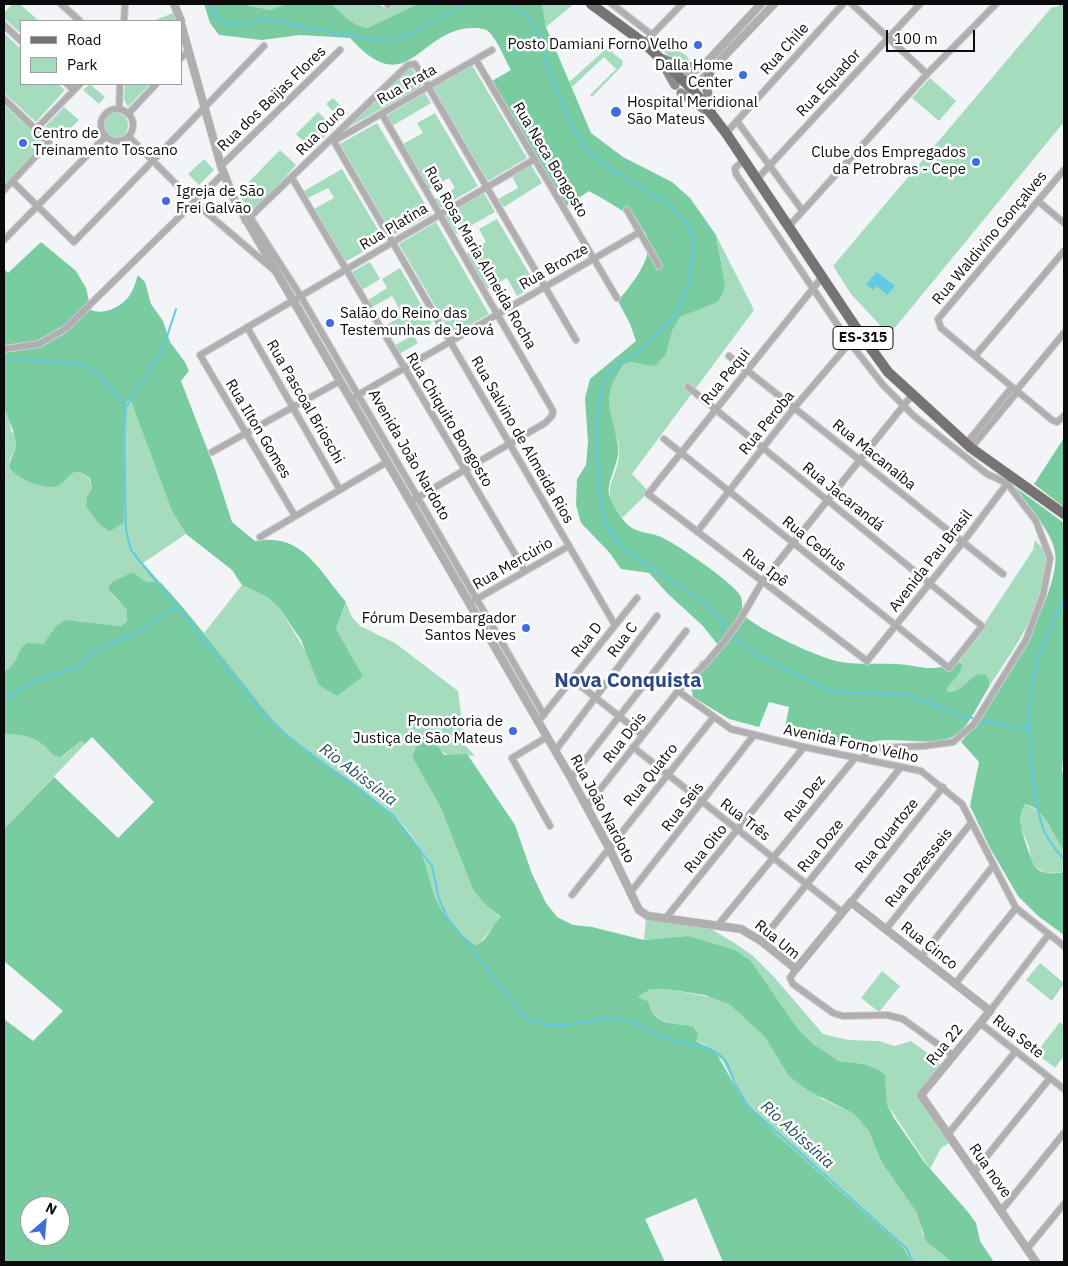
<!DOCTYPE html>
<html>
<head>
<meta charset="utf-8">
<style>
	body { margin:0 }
	#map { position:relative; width:1068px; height:1266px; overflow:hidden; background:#f3f4f7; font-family:"IBM Plex Sans",sans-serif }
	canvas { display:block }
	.frame { position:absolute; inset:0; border:5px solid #0b0b0d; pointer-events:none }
	.legend { position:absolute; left:20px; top:20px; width:162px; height:65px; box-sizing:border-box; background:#fff; border:1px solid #9d9d9e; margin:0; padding:6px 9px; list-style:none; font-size:15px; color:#0b0b0d }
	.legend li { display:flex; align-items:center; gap:10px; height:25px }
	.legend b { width:25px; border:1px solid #9d9d9e }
	.north { position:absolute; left:20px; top:1196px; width:50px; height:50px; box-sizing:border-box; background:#fff; border:1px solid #9d9d9e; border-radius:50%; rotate:27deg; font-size:14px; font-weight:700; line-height:20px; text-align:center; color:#0b0b0d }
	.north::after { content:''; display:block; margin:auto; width:18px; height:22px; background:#406cdd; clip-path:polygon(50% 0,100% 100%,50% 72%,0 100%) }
	.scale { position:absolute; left:886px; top:30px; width:89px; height:22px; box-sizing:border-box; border:2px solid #0b0b0d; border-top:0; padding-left:6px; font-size:15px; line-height:18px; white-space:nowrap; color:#0b0b0d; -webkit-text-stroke:4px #fff; paint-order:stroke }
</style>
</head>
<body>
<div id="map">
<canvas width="1068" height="1266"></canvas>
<div class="frame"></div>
<ul class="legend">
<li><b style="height:6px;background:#777373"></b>Road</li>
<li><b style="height:14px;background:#a6dcbe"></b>Park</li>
</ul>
<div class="north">N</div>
<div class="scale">100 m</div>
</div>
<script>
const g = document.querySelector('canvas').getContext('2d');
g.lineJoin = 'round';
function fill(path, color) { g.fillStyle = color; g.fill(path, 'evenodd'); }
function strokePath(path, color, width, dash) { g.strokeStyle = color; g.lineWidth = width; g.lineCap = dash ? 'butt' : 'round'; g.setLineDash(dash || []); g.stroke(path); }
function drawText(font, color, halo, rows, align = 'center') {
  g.font = font + ' "IBM Plex Sans",sans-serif'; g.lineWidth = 5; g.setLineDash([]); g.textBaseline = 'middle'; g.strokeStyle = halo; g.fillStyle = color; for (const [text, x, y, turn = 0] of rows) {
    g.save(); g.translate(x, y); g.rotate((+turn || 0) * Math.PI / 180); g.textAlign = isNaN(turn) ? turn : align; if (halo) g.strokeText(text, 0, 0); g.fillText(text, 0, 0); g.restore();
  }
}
fill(new Path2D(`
	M12,4H20L39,21H21V34L4,18V13Z
	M242,4H286L270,10Z
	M332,4H379L387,9L391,4H418L367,28C352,25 342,14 332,4Z
	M542,4H574L546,27Z
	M1058,4H1064V122L889,335L851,294L833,266L1051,8L1059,6Z
	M173,13L176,21H153Z
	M4,33L21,49V84H58L65,90L36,122L4,93Z
	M658,38L687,56L689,60L688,63L672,59L655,43Z
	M607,48L623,61L622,66L592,97L590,95L616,69L604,57L572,87L569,82Z
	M410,65L422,86L345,129Z
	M472,65L527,158L488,181L433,88Z
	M930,78L956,101L939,121L912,98Z
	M90,84L105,97L99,104L83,90Z
	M125,84H150L128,107L124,100Z
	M425,93L431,103L392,126L386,116Z
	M333,98L348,113L341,120L326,104Z
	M4,105L43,141V145L4,184Z
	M64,107L79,120L58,141L44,128Z
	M318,112L334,127L312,150L296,134Z
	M102 125a13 13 0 1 1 26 0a13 13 0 1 1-26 0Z
	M435,113L478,186L440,208L435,199L455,188L449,178L429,189L403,144L423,133L417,123Z
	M377,123L431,214L393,235L340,144Z
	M280,150L296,165L252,214L238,193Z
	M204,159L214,170L199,185L188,174Z
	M531,165L542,183L504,207L498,199L518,188L512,176Z
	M342,169L384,240L345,262L314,209L334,198L328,188L308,198L304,191Z
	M484,193L495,212L456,234L445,216Z
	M497,219L536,285L517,296L507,278L487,289L466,254L486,242L479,229Z
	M436,222L489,314L452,335L399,244Z
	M716,235L754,310L632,474L649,492L622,518C596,483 620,482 619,449C619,443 616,436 614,430C607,401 606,389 624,364L631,362L650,366L666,354L673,329L680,317L704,306L725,285Z
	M370,262L380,279L362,290L352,272Z
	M400,268L432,323L414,333L408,324L388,335L383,327L403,315L392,296L372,307L368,300L387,288L382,279Z
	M297,300H298L353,395L352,394Z
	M413,335L418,343L399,354L394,346Z
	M130,397L172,511L186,534L143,563L161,583L144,581L111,593L127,610V621L121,626L75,621L56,626L43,644L16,657L14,666L4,672V408L10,417L11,431L16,436L17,445L9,462L67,478L72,473L80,472L89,478L92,489L87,496L86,506L105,529L126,402Z
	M356,400L358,401L413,495L411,494Z
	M415,502H417L472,597L470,596Z
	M1035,540L1047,554C1048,603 1015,647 989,687V680L978,674C967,679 962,692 948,692L947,689L962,665L959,662L1033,550Z
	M242,585L269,598L280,609L308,655L363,676L336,629L346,603L352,617L360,626L395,643L458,691L465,745L475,756C458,753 443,762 436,742L420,738L412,757L440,806L464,864L486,905L501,918L479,944L475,945C461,935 445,918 437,903C427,880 428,858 412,836C379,792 326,768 286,733C254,705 230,666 204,633Z
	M4,734C28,735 38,737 54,756L62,757L81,741L85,744L4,829Z
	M1025,804L1042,813L1064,850V872L1046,873L1035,867L1031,860L1029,847L1020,826L1021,808Z
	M646,918L706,926L733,942L752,955L775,978L823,1034L848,1040L879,1041L895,1046L911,1041L937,1060L940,1065L918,1095L951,1142L941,1148L930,1169L887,1104L885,1075L878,1069L864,1064L839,1061L813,1044L798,1029L751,961L688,936L644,940Z
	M1040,963L1064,983L1052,1001L1026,980Z
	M882,971L900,986L879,1012L861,998Z
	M651,989H666L717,998L729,1004L765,1037L771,1046L822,1099L854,1114L862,1123L869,1132L882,1163L917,1213L921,1220L922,1233L952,1262H912L901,1245L777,1135L742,1098L722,1060L704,1044L696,1041L685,1025C665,1024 654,1020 648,1001L638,997Z
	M1060,1022L1064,1025V1056L1055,1068L1036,1053Z`), '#a6dcbe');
fill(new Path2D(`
	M204,4H242L270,10L286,4H332C342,14 352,25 367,28L418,4H542L546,27L591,133L623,157L672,182L690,198L716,235L725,285L722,295L717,302L680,317L673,329L666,354L656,365L650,366L631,362L624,364C599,400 612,409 618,446C621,462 604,484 610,497C615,509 622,521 632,528C641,533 652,533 661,537C677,544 732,582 740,595C743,600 742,608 742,614C758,629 819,659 842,662C859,665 878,663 896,664C925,666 928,673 959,662L962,665C961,675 951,681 947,689L948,692C962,692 967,679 978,674L986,675L989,680V687C981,699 969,727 956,735C929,751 887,730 858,747L826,739L784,732L789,707L769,702L759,727L729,719L693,697C689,682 693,674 701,661L708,659L718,645L703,626L668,594L649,573L621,569L609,552L581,523L576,505L577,479L586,465L588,442L585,398L590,379L636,341L630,324L618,301C671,239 651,226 589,191L565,207L492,81L511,70C504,58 499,43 490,33C486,28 478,28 472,28C418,29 409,103 350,38L300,35L262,40L219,35L210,23Z
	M41,242L76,271L86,288L91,310C105,316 126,305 132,291C135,286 136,280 138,275L145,282L151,304L163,321L170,342L185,362L189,371L181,381L215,469L232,522L255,541C303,532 319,571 346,602L336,629L363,676L337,696L319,685L301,640L280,609L269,598L242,585L232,570L186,534L172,511L130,398L126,403L124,522L110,531C100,528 92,514 86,506L87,496L92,489L90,478L80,472L72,473C68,477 63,484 57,486C42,490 20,479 10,469C9,459 14,455 16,446C18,441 7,413 4,408V269L8,273Z
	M1064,426V507L1034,484L1064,438Z
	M1015,487L1064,523V752L1062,769L1064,779V850C1052,834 1046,809 1025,804C1021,809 1019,820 1021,826C1021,831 1033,865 1035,867C1044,876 1054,873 1064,872V935L1038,916L1018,896L990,848L970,806L979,762L961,742L967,735C992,695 1062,597 1055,552C1052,532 1027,504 1015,487Z
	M133,572L144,581L161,583C189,613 213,645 238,677C254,696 267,716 285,732C326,768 378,792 411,836C428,857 427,879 437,902C445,918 461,935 475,945C487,943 492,925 501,917L486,905L474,891L440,806L412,757L420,738L431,736L444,755L467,754L515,825L532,874L546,903L557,917L573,925L592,927L644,940L688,936L735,950L751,961L798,1029L813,1044L839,1061L864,1064L878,1069L885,1075L887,1104L894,1118L925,1163L968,1212L976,1223L980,1241L994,1262H952L926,1241L917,1213L882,1163L869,1132L862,1123L854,1114L809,1091L789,1076L765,1037L729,1004L705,995L666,989H651L638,997L648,1001C656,1028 670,1021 693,1027L698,1034L696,1041L715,1051L742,1098L777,1135L901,1245L912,1262H723L696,1198L645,1219L665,1262H4V1019L33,1041L63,1011L4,961V829L54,777L118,838L154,802L92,737L85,744L81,741L61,757L54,756C38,737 28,735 4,734V672C20,662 13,655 27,643L43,644L56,626L66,620L121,626L127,621V610L108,589L112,582ZM30,1206H60V1236H30Z`), '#78cca0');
fill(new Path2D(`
	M877,272L895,286L887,295L877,286L873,290L866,284Z`), '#61cae4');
strokePath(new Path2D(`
	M209,4L218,19L230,25L242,24L265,19L377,41L407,36L464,4
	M511,4C519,9 527,14 532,22C539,33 541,44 545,56C554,84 565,115 580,140C604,180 674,189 691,234C696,246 692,258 690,270C689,279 688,288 684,297C677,314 659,335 644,347C633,356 615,364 607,376C590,400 596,498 607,525C620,558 686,584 712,609C718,615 722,626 727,633
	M4,358L82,364L98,373L123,404L126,413L124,430L126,530L131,550L265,716L288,737L393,815L432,866L439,899L447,917L524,1017C553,1032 574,1023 603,1019C633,1015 636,1027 660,1036C681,1044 707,1041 724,1059C730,1066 731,1075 735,1084C739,1092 744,1099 749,1107L907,1249L913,1262
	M125,409L163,349L176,309
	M1064,601C1050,627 1036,657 1031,686C1025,720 1032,799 1044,831C1049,841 1056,851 1064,859
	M730,636L758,656L833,692L906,694L963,716L1030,730
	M4,698L34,682L81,665L98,649L133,635L170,610L178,608
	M50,1260V1262`), '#61cae4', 2);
const minor = new Path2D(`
	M61,4L80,21
	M612,4L652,35
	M852,4L927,74
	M388,5L389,4
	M124,21L125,4
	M4,25L21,41
	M644,43L682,4
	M181,58L188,51
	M476,60L617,298
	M67,84L74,90
	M4,99L49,142L4,190
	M119,109L120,84
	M101 125a16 16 0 1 1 32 0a16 16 0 1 1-32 0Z
	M128,114L156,84
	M382,114L553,411L552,416L545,423L410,502
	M737,121L802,210
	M36,129L80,84
	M726,133L843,4
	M128,136L193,201L275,271
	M332,138L615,625
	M334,141L492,50
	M743,161L735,168L736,174L847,339L883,385L914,416L987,474L1007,483L1036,521L1050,558L1043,595L1026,640L974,724L953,742L924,746L875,748L867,751L863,759
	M221,166L340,50
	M1064,170L938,319L941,328L1052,420L1057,422L1064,416
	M292,178L525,571
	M757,179L920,4
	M12,181L74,242L264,46
	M1038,201L1064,223
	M627,210L659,266
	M250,217L408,65L415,64L576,340
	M245,221L250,217L300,295L544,715
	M789,226L927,74L996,4
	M4,240L106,136
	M823,276L648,494L867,661L963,542L1009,481
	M247,327L340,490
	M4,349L39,344L65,329L224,173
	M729,356L1003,574
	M975,356L1064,251
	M1016,391L1064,333
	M356,396L640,232
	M664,439L949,668L982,626L688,387
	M966,444L1012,387
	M971,448L1017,392
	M212,452L340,381
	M295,516L200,355L535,159
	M697,532L794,408L859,332
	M260,537L387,462
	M475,600L569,546
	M572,679L643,735
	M678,691L731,729L804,747L921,771L962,804L1016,908L1064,946
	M541,718L637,598
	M547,737L512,758L550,826
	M633,747L842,912
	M555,751L657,616
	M571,778L686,631
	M587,806L678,691L706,663L724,642L740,620L762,582L912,395
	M630,893L754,735
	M572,895L713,718
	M851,902L943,787
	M665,919L804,747
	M718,925L855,758
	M886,929L971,823
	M761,941L901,767
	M921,957L993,866
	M796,969L790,978L793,984L833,1013L843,1016L887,1015L903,1019L954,1056
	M955,984L1016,908
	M990,1011L1049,934
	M980,1023L1064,1089
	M948,1134L1016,1051
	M974,1172L1050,1078
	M1001,1211L1064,1133
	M1027,1249L1064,1204`);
const tertiary = new Path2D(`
	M174,4L181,21
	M181,24L221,166L234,199L571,778L609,848L639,910L648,916L741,929L761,941L796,969L851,902L990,1011L921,1095L1036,1262
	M676,80L703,66L761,4
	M689,93L774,4`);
const secondary = new Path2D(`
	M663,59L685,67L703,66
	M662,62L675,85
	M710,72L706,85L711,110
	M681,93L708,112`);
const primary = new Path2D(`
	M591,4L644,43L693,90L726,133L859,332L888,372L971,448L1064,514`);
strokePath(minor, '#cecfd2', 8);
strokePath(tertiary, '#cecfd2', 9);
strokePath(secondary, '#cecfd2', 10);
strokePath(primary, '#cecfd2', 11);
strokePath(minor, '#b0aeae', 6);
strokePath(tertiary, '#b0aeae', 8);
strokePath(secondary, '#8e8c8c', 9);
strokePath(primary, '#777373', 10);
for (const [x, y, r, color] of [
	[698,45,5,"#406cdd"],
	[743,75,5,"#406cdd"],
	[616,112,6,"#406cdd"],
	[23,143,5,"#406cdd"],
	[976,162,5,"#406cdd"],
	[166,201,5,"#406cdd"],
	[330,323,5,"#406cdd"],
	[526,628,5,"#406cdd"],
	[513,731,5,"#406cdd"]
]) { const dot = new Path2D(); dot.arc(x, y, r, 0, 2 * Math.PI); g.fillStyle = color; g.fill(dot); strokePath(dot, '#fff', 2); }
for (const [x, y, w] of [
	[863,338,60]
]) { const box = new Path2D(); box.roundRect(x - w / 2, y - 11.5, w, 23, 4); g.fillStyle = '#fff'; g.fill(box); strokePath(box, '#0b0b0d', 1); }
drawText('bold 14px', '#0b0b0d', null, [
	["ES-315",863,338]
]);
drawText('15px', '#0b0b0d', '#fff', [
	["Posto Damiani Forno Velho",688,45],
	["Dalla Home",733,66],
	["Center",733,83],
	["Hospital Meridional",627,103,"left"],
	["São Mateus",627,120,"left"],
	["Centro de",33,134,"left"],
	["Treinamento Toscano",33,151,"left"],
	["Clube dos Empregados",966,153],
	["da Petrobras - Cepe",966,170],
	["Igreja de São",176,192,"left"],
	["Frei Galvão",176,209,"left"],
	["Salão do Reino das",340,314,"left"],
	["Testemunhas de Jeová",340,331,"left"],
	["Fórum Desembargador",516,619],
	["Santos Neves",516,636],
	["Promotoria de",503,722],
	["Justiça de São Mateus",503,739]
], 'right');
drawText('15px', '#0b0b0d', '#fff', [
	["Rua Chile",785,49,-48],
	["Rua Equador",829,83,-47],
	["Rua Prata",407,85,-30],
	["Rua dos Beijas Flores",272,99,-44],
	["Rua Ouro",321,131,-45],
	["Rua Neca Bongosto",550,160,59],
	["Rua Platina",394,227,-31],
	["Rua Waldivino Gonçalves",990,238,-50],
	["Rua Rosa Maria Almeida Rocha",480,258,60],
	["Rua Bronze",554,267,-30],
	["Rua Pequi",726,377,-51],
	["Rua Pascoal Brioschi",305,402,60],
	["Rua Chiquito Bongosto",449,420,59],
	["Rua Peroba",767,423,-51],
	["Rua Ilton Gomes",258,429,59],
	["Rua Salvino de Almeida Rios",522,440,60],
	["Avenida João Nardoto",409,455,60],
	["Rua Macanaíba",874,455,39],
	["Rua Jacarandá",843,497,39],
	["Rua Cedrus",814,544,39],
	["Avenida Pau Brasil",931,561,-52],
	["Rua Mercúrio",513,564,-30],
	["Rua Ipê",765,568,37],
	["Rua D",587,640,-52],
	["Rua C",623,640,-53],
	["Rua Dois",625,738,-52],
	["Avenida Forno Velho",851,744,12],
	["Rua Quatro",651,775,-51],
	["Rua Dez",805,799,-51],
	["Rua Seis",683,807,-52],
	["Rua João Nardoto",602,809,62],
	["Rua Três",745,820,38],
	["Rua Quartoze",887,836,-51],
	["Rua Doze",821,846,-51],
	["Rua Oito",706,849,-51],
	["Rua Dezesseis",919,868,-51],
	["Rua Um",777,940,39],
	["Rua Cinco",929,946,38],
	["Rua Sete",1018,1037,38],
	["Rua 22",945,1045,-51],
	["Rua nove",990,1171,55]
]);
drawText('italic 16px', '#1f4d58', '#fff', [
	["Rio Abissínia",358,775,37],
	["Rio Abissínia",797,1135,42]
]);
drawText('bold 20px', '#304881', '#fff', [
	["Nova Conquista",628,681]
]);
</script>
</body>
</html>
